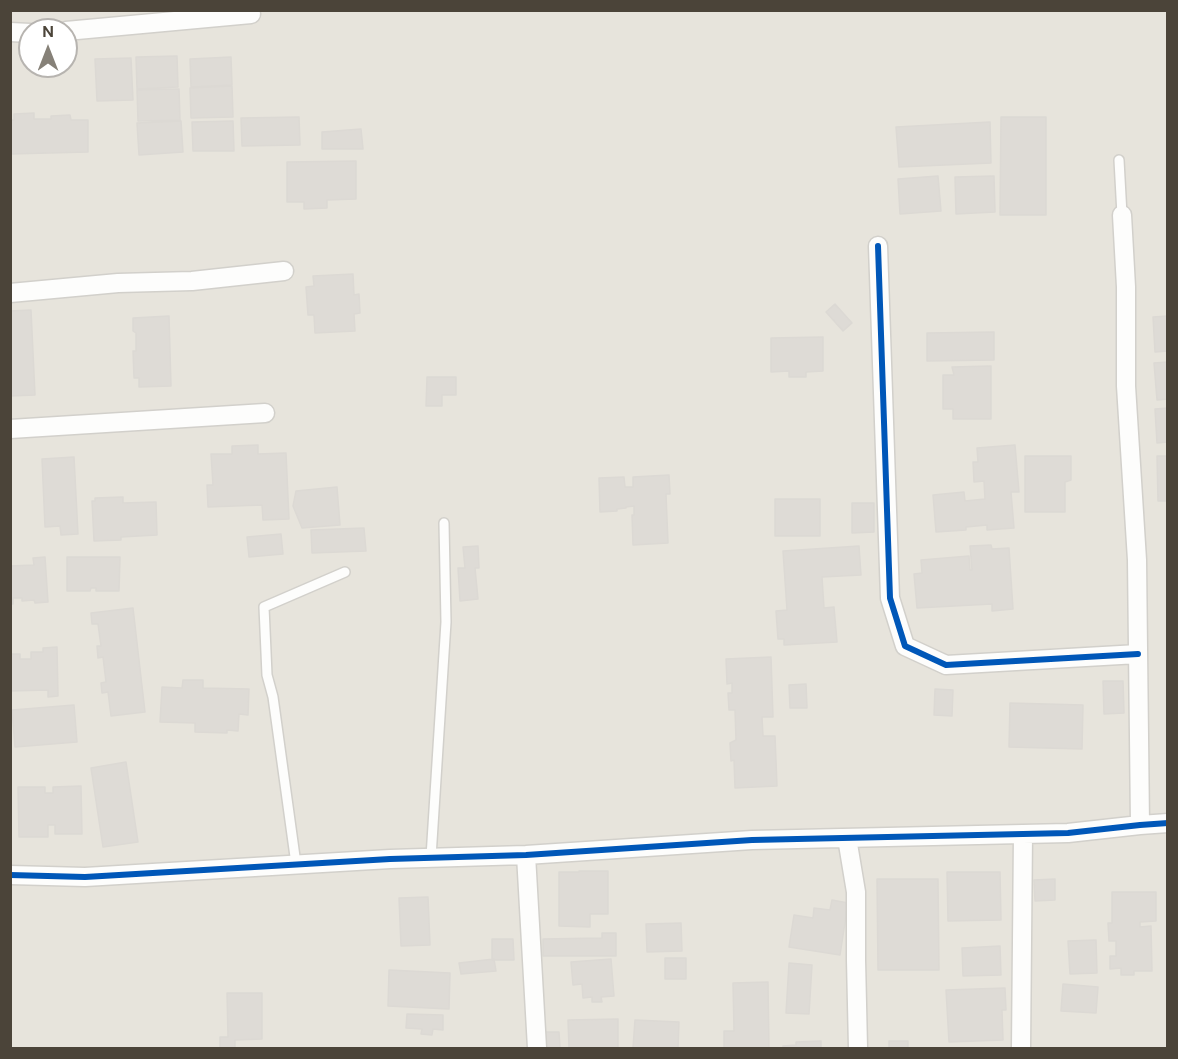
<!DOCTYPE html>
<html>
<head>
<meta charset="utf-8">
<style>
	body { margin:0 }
	#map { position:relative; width:1178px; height:1059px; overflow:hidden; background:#f4f2ee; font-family:"DM Sans",sans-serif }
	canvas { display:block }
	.frame { position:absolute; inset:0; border:12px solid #4b4439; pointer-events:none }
	.north { position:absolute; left:18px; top:18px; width:60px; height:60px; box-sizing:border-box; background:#fff; border:2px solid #b7b4b0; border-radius:50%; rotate:0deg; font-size:16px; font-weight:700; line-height:24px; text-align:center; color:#4b4439 }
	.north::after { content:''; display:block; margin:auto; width:21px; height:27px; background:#868178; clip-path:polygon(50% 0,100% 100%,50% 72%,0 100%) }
</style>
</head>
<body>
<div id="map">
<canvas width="1178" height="1059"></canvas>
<div class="frame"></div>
<div class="north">N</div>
</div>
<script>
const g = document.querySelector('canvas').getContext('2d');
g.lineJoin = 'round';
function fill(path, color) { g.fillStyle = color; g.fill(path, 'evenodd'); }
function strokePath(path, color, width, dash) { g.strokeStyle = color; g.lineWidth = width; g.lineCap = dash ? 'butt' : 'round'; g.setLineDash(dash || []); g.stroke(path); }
fill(new Path2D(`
	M11,11H1167V1048H11ZM30,30H66V66H30Z`), '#e7e4dc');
const building = new Path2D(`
	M177,56L178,87L137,89L136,57Z
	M231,57L232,85L191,87L190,59Z
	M131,58L133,100L97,101L95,59Z
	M232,86L233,117L191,118L190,88Z
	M179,89L180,120L138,121L137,90Z
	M34,113V119H51V116L70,115L71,120H88V152L10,154V120H14V114Z
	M299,117L300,145L242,146L241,118Z
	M1001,117H1046V215H1000Z
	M181,121L183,152L139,155L137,123Z
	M233,121L234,151H193L192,122Z
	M990,122L991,163L899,167L896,127Z
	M361,129L363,149H322V132Z
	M356,161V199L327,200V208L304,209V202H287V162Z
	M938,176L941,211L900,214L898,179Z
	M994,176L995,212L956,214L955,177Z
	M353,274L354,295L359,294L360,313L354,314L355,331L315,333L314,315H308L306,287L314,286L313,276Z
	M835,304L852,323L843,331L826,312Z
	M31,310L35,395L10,396V311Z
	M169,316L171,386L139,387V378H134L133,351H136V333L133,331V318Z
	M1168,316V351L1155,352L1153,317Z
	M994,332V360L927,361V333Z
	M823,337V371L806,372V377H789V371L771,372V338Z
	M1168,362V399L1157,400L1154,363Z
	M991,366V419H953V409H943V375H954L952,367Z
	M427,377H456V395H442V406H426Z
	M1168,408V442L1157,443L1155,409Z
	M258,445V454L286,453L289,519L263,520L262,505L208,507L207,485H213L211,454H232V446Z
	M1015,445L1019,492H1011L1014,528L987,530V525L966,527V530L936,532L933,495L964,492L965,501L985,499L984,481L974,482L973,462H978L977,448Z
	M1025,456H1071V480L1065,482V512H1025Z
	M1157,456H1168V501H1158Z
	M74,457L78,534L61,535L60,526L45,527L42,459Z
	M669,475L670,494H666L668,543L633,545L632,515H634V506L626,507V508L617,509V511L600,512L599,478L624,477L625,487H633V477Z
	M337,487L340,525L302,528L293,506L296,491Z
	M123,497V503L156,502L157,535L121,537V540L94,541L92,501H95V498Z
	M775,499H820V536H775Z
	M852,503H874V532L852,533Z
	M364,528L366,551L312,553L311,530Z
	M281,534L283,554L249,557L247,537Z
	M991,545L992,549L1009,548L1013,609L992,611V604L917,608L914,574L922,573L921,560L969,556L970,570H972L970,546Z
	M478,546L479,568H475L478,599L460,601L458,568H465L463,547Z
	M859,546L861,575L822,577L824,608L834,607L837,642L784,645V639H778L776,611L787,610L783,551Z
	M45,557L48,602L35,603L34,600L22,601V598H13V604H10V566L34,565L33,558Z
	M67,557H120L119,591H96V588H91L90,591H67Z
	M133,608L145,712L111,716L108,692L102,693L101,683L106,682L103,657L98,658L97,646H101L98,624H92L91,613Z
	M57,647L58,696L48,697V690L10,691V654H20V659H31V652H43V648Z
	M771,657L773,717H762L763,736H775L777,786L735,788L734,760L731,761L730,743L736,740L735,710H729L728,693H732V683L727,684L726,659Z
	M183,680H203V688L249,689L248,715L239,714L238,731L227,730V733L195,732V723L160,722L162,687L182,688Z
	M1103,681H1123L1124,713L1104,714Z
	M806,684L807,708H790L789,685Z
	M935,689L953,690L952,716L934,715Z
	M1010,703L1083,705L1082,749L1009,747Z
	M74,705L77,742L15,747L12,710Z
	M126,762L138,842L103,847L91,768Z
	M81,786L82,834H55V825H48V837H19L18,787H45V793H53V787Z
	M579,871H608V914H590V927L559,926V872H579Z
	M947,872H1000L1001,920L948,921Z
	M877,879H938L939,970H878Z
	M1055,879V900L1035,901L1034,880Z
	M1112,892H1156V921L1140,922V927L1151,926L1152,971H1134V975H1121V968L1110,969V956H1116V941H1109L1108,923H1112Z
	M428,897L430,945L401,946L399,898Z
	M832,900L848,903L840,955L789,947L794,915L813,918L814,908L830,910Z
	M681,923L682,951L647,952L646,924Z
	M602,933H616V956H543V939L602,938Z
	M492,939H513L514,960H492Z
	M1096,940L1097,973L1070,974L1068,941Z
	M1000,946L1001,975L963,976L962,948Z
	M665,958H686V979H665Z
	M494,959L496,971L461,974L459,963Z
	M611,959L614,996L601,997L602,1002H592V997L583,998L582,984L573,985L571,962Z
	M789,963L812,965L809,1014L786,1013Z
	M389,970L450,973L449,1009L388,1006Z
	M768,982L769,1048H724V1031H734L733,983Z
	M1063,984L1098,987L1096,1013L1061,1011Z
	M1005,988L1006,1010H1002L1003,1040L949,1042L946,990Z
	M227,993H262V1039L235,1040V1048H220V1037H228Z
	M407,1014L443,1015V1030L433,1029L432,1035L421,1034L422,1029L406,1028Z
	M618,1019V1048H569L568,1020Z
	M635,1020L679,1022L678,1048H633Z
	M544,1032H559L560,1048H545Z
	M821,1041V1048H783V1046L796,1045V1042Z
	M889,1041H908V1048H889Z`);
fill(building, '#dedbd6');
strokePath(building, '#dcd9d4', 1.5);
const service = new Path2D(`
	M1119,160L1122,215
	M431,857L446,622L444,523
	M296,864L273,697L267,675L264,607L345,572`);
const minor = new Path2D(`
	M66,31L251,14
	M10,32L30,33
	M1122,215L1126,287V386L1137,560L1140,825
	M878,246L890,598L905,646L946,665L1138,654
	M10,293L118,283L192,281L284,271
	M10,429L265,413
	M847,838L856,892V960L858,1048
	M526,855L537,1048
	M10,875L85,877L390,859L526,855L752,840L1068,833L1140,825L1168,823
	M1021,1048L1023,834`);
strokePath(service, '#d2d0cb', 12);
strokePath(minor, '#d2d0cb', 21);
strokePath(service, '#fdfdfc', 9);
strokePath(minor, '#fdfdfc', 18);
strokePath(new Path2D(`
	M878,246L890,598L905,646L946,665L1138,654
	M10,875L85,877L390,859L526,855L752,840L1068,833L1140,825L1168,823`), '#0057b8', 6);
</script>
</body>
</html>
